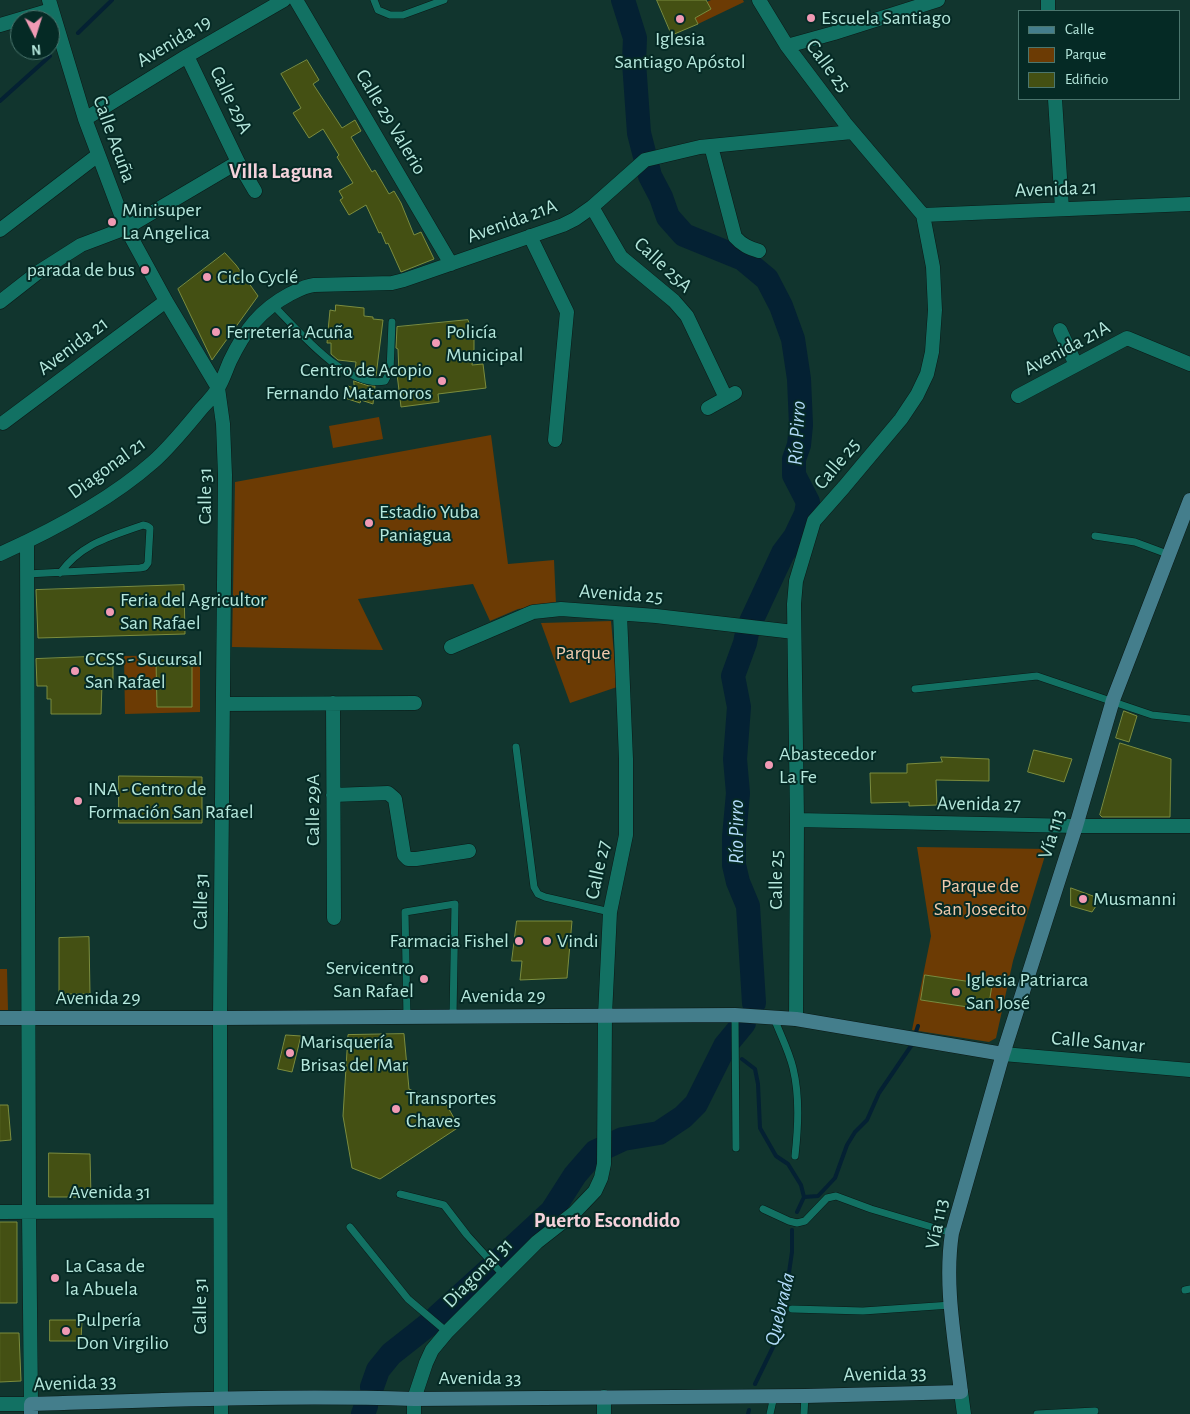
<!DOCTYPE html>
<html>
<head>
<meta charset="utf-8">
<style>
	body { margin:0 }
	#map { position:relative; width:1190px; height:1414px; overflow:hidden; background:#11352e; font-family:"Alegreya Sans",sans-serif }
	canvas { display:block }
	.legend { position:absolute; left:1018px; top:10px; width:162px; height:90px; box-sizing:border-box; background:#052a25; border:1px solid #4b766e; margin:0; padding:6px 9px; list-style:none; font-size:15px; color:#b5e7dc }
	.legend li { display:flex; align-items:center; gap:10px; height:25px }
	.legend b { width:25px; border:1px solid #4b766e }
	.north { position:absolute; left:10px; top:10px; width:50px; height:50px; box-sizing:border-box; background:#052a25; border:1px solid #4b766e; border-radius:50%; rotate:175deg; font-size:14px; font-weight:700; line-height:20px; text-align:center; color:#b5e7dc }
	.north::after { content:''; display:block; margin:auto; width:18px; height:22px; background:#f09ab4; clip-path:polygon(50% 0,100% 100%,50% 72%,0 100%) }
</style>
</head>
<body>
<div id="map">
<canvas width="1190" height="1414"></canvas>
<ul class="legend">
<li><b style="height:6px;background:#447e8c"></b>Calle</li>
<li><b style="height:14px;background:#6c3b04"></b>Parque</li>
<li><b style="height:14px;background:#445013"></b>Edificio</li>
</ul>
<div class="north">N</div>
</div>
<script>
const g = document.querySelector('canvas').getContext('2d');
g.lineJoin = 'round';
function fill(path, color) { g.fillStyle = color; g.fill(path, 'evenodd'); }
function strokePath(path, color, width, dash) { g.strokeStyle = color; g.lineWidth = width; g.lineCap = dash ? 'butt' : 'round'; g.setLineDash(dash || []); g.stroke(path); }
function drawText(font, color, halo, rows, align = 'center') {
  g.font = font + ' "Alegreya Sans",sans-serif'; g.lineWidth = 4; g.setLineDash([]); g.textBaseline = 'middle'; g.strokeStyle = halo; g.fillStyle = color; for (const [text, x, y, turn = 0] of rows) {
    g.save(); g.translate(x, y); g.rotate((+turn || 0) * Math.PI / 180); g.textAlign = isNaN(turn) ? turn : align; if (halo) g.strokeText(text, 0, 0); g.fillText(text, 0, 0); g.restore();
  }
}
fill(new Path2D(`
	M711,0H743L744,2L698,24L693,14L701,15L710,9L707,2Z
	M379,417L383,439L333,448L329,426Z
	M491,435L508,564L554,560L556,604L518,609L490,621L473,584L358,599L383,650L232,647L235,482Z
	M611,621L617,687L570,703L541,623Z
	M200,655V712L125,714L124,656Z
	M917,847L1047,849L1013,961L996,1038L989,1042L912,1030L931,936ZM925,975L991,985L988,1010L921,1000Z
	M0,969H7L8,1010H0Z`), '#6c3b04');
strokePath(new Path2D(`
	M78,33L112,0
	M0,101L50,56
	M730,1037L733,1046
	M742,1059L755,1069L758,1084L760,1128L776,1156L788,1164L801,1185L804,1197L797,1212
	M804,1197L818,1196L835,1178L847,1145L855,1132L867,1120L879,1093L911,1046L918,1026
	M755,1384L776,1341L779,1312L786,1293L792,1252V1230
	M748,1414L749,1410`), '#042133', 4);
strokePath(new Path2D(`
	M623,0L635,38L634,62L639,133L650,176L661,197L668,217L684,235L743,259L767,279L781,306L793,339L799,379L801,425L799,445L794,459V475L808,502L806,514L795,537L783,553L748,628L745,643L733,676L739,707L735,759L738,793L734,837V865L738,882L748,906L754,1003
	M499,1260L552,1211L575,1175L595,1152L623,1139L659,1133L683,1117L696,1104L725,1046L744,1023
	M437,1317L490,1269
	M372,1387L378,1370L391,1354L429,1324
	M363,1414L366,1406`), '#042133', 24);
const building = new Path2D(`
	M657,0H706L711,9L695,18L698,24L672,35Z
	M307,60L319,80L313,84L342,128L355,120L361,131L351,137L372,172L375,170L389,194L394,191L401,203L414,235L421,232L434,259L401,272L388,243L386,244L381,232L379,233L366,205L349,215L340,200L343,198L339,191L353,183L337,157L339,155L323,129L309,138L293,113L301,108L281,74Z
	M225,253L236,265L258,296L212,360L178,289Z
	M336,305L364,308V316L373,317V319L383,320L376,376L357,371L355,370L356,362L338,360L331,354V343H327L328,331L330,310L335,311Z
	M468,320L474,338V349L472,365L483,364L486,388L438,394L439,402L401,407L397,374H399L398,349L396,348L397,327Z
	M354,381L369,386H375L373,404L361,400L360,403L345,398L348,386L354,388Z
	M184,585L185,634L38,638L36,590Z
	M113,656V684H102L101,714H51V699H47V686H37L36,659Z
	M192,659V707H157L156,660Z
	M1124,711L1137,716L1129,742L1116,738Z
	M1120,743L1171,759L1170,817H1102L1100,815Z
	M1034,750L1072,759L1064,782L1028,772Z
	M941,757L989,759V781L936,780L937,805L909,806V802L871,803L870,773H907V764L942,762Z
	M119,776L202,777V823H119Z
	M1071,888L1093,896L1098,903L1092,912L1071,906Z
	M517,921H572L567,978L520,980L522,961H512Z
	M89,937L90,994H59V938Z
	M925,975L992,985L988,1010L921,1000Z
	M404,1034L409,1089L434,1101L445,1102L459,1127L380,1179L352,1168L343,1116L348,1035Z
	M286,1035L301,1036L292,1072L278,1069Z
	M0,1105H8L11,1140L0,1141Z
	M49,1153L90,1154L91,1197H49Z
	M0,1222H17V1303H0Z
	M50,1320H82L81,1341H50Z
	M0,1333H19L21,1381L0,1382Z`);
fill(building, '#445013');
strokePath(building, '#7b8c3e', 1);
const service = new Path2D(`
	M374,0L378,10L390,15H403L444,0
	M272,304C298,330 346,389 385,381L390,371L392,322
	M1095,536L1135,542L1170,555
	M27,574C65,572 102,570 140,568L145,567L148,563L150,528L147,526L143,525C110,537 82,543 60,573
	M915,689L1037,676L1152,715L1190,719
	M516,747L534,887L538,894L545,897L610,912
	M735,1015L736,1148
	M407,1017L405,912L455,904L453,1016
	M774,1018C780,1034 789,1051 793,1068C800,1097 798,1128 795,1156
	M400,1194L444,1205L467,1235L504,1276
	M763,1209L789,1221L797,1223L805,1221L827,1198L836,1196L871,1209L952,1233
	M350,1227L408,1299L447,1332
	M1185,1290L1190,1289
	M792,1309L863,1311L951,1305
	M770,1414L774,1396
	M804,1414L805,1396
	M1037,1414L1095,1411`);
const minor = new Path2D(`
	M49,0L85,119L126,228L166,301L218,388L223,424L225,475L220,1018L221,1414
	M296,0L451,264
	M759,0L787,46L845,123L923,215L933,267L935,310L932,352L927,374L917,395L901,419L844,487L814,521L796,581L794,604L797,820L796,1019
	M1048,0V11
	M0,25L51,10
	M787,46L834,33L938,0
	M187,56L238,162
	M1055,99L1062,209
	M85,119L187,56L284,0
	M711,146L735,237C742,245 749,248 759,251
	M592,207L621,257L674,301L687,316L726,398L735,393
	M923,215L1190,204
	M0,230L98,155
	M530,236L567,312L555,440
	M0,302L37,273L81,245L126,228L238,162L255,191
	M1060,330L1076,365
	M1018,396L1127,338L1190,364
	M708,408L726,398
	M3,423L166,301
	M27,543L29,1212L31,1404
	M0,554C51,531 110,500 153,462C170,447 186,427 201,409C207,402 214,396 218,388C223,380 226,370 230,361C245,330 260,310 290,294C298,290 305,286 314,285L392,283L404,280L563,225L575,219L592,207L645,160L700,147L852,132
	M451,647L533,612L561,609L656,616L794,632
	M333,703L334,918
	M223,704L415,703
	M333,795L388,793L395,799L404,855L408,859H416L469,851
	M797,820L1076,826H1190
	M1003,1054L1190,1070
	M0,1212L219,1211
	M604,1397V1414
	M414,1414V1399L426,1363L432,1350L447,1332L537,1242L574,1213L595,1191L601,1178L604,1164L605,1015L610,912L626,835V759L620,614`);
const tertiary = new Path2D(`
	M961,1392L964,1414
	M0,1404H31`);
const secondary = new Path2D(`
	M0,1018H220L735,1015L796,1019L1003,1054
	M31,1414V1404C159,1400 287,1395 414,1399L805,1396L961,1392C955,1340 944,1285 952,1233L1003,1054L1076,826L1113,700L1190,500`);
strokePath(service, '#0a1916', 8);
strokePath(minor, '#0a1916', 15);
strokePath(tertiary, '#0a1916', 15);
strokePath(secondary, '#0a1916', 15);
strokePath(service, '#127163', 7);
strokePath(minor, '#127163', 14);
strokePath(tertiary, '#127163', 14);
strokePath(secondary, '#447e8c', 14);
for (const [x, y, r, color] of [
	[811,18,5,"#f09ab4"],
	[680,19,5,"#f09ab4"],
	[112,222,5,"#f09ab4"],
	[145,270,5,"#f09ab4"],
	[207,277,5,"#f09ab4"],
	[216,332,5,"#f09ab4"],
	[436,343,5,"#f09ab4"],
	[442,381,5,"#f09ab4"],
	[369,523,5,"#f09ab4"],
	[110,612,5,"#f09ab4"],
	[75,671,5,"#f09ab4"],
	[769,765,5,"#f09ab4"],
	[78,801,5,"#f09ab4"],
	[1083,899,5,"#f09ab4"],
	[519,941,5,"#f09ab4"],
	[547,941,5,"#f09ab4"],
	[424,979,5,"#f09ab4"],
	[956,992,5,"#f09ab4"],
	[290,1053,5,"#f09ab4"],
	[396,1109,5,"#f09ab4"],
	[55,1278,5,"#f09ab4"],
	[66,1331,5,"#f09ab4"]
]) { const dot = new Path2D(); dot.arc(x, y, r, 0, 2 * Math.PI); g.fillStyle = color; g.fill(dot); strokePath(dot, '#052a25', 2); }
drawText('20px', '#b5e7dc', '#052a25', [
	["Escuela Santiago",821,18],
	["Iglesia",680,39,"center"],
	["Santiago Apóstol",680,62,"center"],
	["Minisuper",122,210],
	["La Angelica",122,233],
	["parada de bus",135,270,"right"],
	["Ciclo Cyclé",217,277],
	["Ferretería Acuña",226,332],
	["Policía",446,332],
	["Municipal",446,355],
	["Centro de Acopio",432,370,"right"],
	["Fernando Matamoros",432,393,"right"],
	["Estadio Yuba",379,512],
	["Paniagua",379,535],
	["Feria del Agricultor",120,600],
	["San Rafael",120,623],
	["CCSS - Sucursal",85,659],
	["San Rafael",85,682],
	["Abastecedor",779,754],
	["La Fe",779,777],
	["INA - Centro de",88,789],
	["Formación San Rafael",88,812],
	["Musmanni",1093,899],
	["Farmacia Fishel",509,941,"right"],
	["Vindi",557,941],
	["Servicentro",414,968,"right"],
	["San Rafael",414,991,"right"],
	["Iglesia Patriarca",966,980],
	["San José",966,1003],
	["Marisquería",300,1042],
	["Brisas del Mar",300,1065],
	["Transportes",406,1098],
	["Chaves",406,1121],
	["La Casa de",65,1266],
	["la Abuela",65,1289],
	["Pulpería",76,1320],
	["Don Virgilio",76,1343]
], 'left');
drawText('20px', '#b5e7dc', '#052a25', [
	["Avenida 19",174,41,-31],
	["Calle 25",828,66,53],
	["Calle 29A",231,100,64],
	["Calle 29 Valerio",391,122,59],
	["Calle Acuña",114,139,70],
	["Avenida 21",1056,189,-2],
	["Avenida 21A",512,221,-20],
	["Calle 25A",663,265,43],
	["Avenida 21",73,346,-37],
	["Avenida 21A",1067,348,-28],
	["Calle 25",837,464,-50],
	["Diagonal 21",107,468,-36],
	["Calle 31",205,496,-90],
	["Avenida 25",621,594,4],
	["Avenida 27",979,804,1],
	["Calle 29A",313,810,-90],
	["Vía 113",1052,834,-73],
	["Calle 27",598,870,-78],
	["Calle 25",776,880,-90],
	["Calle 31",201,901,-89],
	["Avenida 29",503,996],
	["Avenida 29",98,998],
	["Calle Sanvar",1098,1042,5],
	["Avenida 31",110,1192],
	["Vía 113",937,1224,-79],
	["Diagonal 31",478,1273,-45],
	["Calle 31",200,1306,-90],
	["Avenida 33",885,1374,-1],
	["Avenida 33",480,1378],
	["Avenida 33",75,1383,-2]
]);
drawText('20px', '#f1caac', '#052a25', [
	["Parque",583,653],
	["Parque de",980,886],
	["San Josecito",980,909]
]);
drawText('bold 21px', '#f4d2db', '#052a25', [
	["Villa Laguna",281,172],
	["Puerto Escondido",607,1221]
]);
drawText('italic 21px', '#b2dbf9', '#052a25', [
	["Río Pirro",797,433,-87],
	["Río Pirro",737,832,-90],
	["Quebrada",780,1309,-77]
]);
</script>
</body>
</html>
